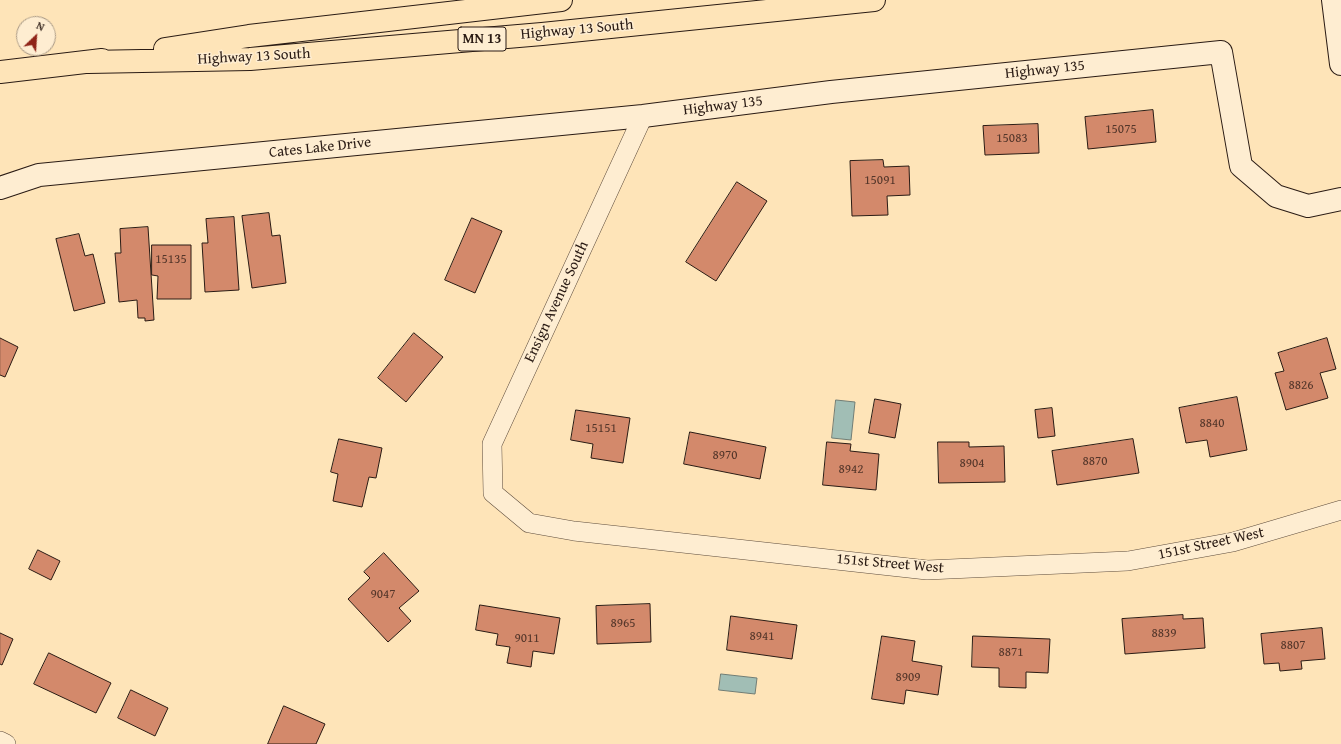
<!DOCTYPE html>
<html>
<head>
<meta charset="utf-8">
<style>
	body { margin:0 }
	#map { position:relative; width:1341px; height:744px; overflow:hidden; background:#fee4b8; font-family:"Gentium Book Plus",serif }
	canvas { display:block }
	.north { position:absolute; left:16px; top:16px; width:40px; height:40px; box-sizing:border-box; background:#feedd1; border:1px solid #a99985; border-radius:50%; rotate:25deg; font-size:11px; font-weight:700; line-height:16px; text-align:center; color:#2a1b14 }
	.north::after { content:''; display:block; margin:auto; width:14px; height:18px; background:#8f2418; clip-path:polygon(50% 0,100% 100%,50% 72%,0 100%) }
</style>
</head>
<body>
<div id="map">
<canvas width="1341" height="744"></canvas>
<div class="north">N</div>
</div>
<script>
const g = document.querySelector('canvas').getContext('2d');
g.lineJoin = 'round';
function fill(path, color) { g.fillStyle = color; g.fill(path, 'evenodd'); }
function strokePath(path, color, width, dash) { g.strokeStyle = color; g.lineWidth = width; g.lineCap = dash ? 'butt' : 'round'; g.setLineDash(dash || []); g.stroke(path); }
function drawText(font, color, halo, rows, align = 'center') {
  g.font = font + ' "Gentium Book Plus",serif'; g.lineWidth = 3; g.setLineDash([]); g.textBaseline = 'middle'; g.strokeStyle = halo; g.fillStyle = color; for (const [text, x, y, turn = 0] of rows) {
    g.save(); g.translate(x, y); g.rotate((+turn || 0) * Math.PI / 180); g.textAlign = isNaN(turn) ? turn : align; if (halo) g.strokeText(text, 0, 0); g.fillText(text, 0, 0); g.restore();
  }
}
const water = new Path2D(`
	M836,400L855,402L851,440L832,438Z
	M721,674L757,678L755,694L719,690Z`);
fill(water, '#a1beb5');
strokePath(water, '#717d75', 1);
const building = new Path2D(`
	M1153,110L1156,142L1088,149L1085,117Z
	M1038,124L1039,153L985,155L983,126Z
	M883,160L884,167L909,166L910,195L887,196L888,215L852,216L850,161Z
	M737,182L767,201L716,281L686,262Z
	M269,213L272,236L280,235L286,283L252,288L242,216Z
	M234,217L239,290L205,292L202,243H208L206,219Z
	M472,218L502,231L475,293L445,280Z
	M148,227L154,320L145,321V318H138L137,300L119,302L115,253H121L120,229Z
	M79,234L85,256L93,254L105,303L74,311L56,239Z
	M152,245H191V299H157L158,276L152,275Z
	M414,333L443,357L406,402L378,378Z
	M0,338L18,347L5,377L0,375Z
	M1327,338L1336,369L1320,373L1328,398L1286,410L1275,373L1284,371L1278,353Z
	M1237,397L1247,450L1210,457L1207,440L1186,443L1179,408Z
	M875,399L901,404L895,438L869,433Z
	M1052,408L1055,436L1038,438L1035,410Z
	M576,410L630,418L623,463L591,458L593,444L571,440Z
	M690,432L766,447L760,479L684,464Z
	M339,439L382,448L376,478L369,477L362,507L333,501L338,474L331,472Z
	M1133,439L1139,473L1057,485L1052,451Z
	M827,442L851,444L850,451L879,454L876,490L823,485Z
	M938,442H969V447L1004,446L1005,482L939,483Z
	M38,550L60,561L51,580L29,569Z
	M384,553L419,591L399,608L411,621L388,642L348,599L370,578L364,572Z
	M650,604L651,642L597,644L596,606Z
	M480,605L560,618L554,654L533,651L531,667L507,663L510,647L496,645L498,634L476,630Z
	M1183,615V619L1203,618L1205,648L1125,654L1122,619Z
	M731,616L797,625L792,659L727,650Z
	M1322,628L1325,659L1301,661L1302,669L1280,671L1279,663L1264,664L1261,634Z
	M0,633L13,639L2,665L0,664Z
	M882,636L915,641L912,661L942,666L938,695L906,690L904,704L872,699Z
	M973,636L1050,639L1048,673L1026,672V688L999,687V668L972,667Z
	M49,653L111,683L96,713L34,684Z
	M131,690L168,708L155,736L118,718Z
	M284,706L325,724L316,744H268Z`);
fill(building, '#d3896b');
strokePath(building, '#2a1b14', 1);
const street = new Path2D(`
	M643,116L492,444L493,493L529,523L574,531L927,570L1128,561L1233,542L1341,510
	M0,741L6,744`);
const secondary = new Path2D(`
	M1333,0L1341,64
	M0,188L39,175L643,116L831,92L1221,52L1241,166L1276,196L1308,206L1341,199`);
const primary = new Path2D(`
	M165,49L249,36L561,0
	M88,62L250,59L542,34L874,0
	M0,72L102,60`);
strokePath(street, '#5f4d3d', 20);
strokePath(secondary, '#2a1b14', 24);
strokePath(primary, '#2a1b14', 24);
strokePath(street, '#feedd1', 19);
strokePath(secondary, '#feedd1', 22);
strokePath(primary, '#fee4b8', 22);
drawText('13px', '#54362a', null, [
	["15075",1121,130],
	["15083",1012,139],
	["15091",880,181],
	["15135",171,260],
	["8826",1301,386],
	["8840",1212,424],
	["15151",601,429],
	["8970",725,456],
	["8870",1095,462],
	["8904",972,464],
	["8942",851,470],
	["9047",383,595],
	["8965",623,624],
	["8839",1164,634],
	["8941",762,637],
	["9011",527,639],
	["8807",1293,646],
	["8871",1011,653],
	["8909",908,678]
]);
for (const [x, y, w] of [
	[482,39,48]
]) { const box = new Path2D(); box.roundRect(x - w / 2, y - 12, w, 24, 3); g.fillStyle = '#feedd1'; g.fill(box); strokePath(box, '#2a1b14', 1); }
drawText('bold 14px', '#2a1b14', null, [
	["MN 13",482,39]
]);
drawText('15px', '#2a1b14', '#feedd1', [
	["Highway 13 South",577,30,-5],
	["Highway 13 South",254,57,-3],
	["Highway 135",1045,70,-6],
	["Highway 135",723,106,-7],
	["Cates Lake Drive",320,148,-6],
	["Ensign Avenue South",557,302,-65],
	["151st Street West",1211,544,-12],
	["151st Street West",890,564,5]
]);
</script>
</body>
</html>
